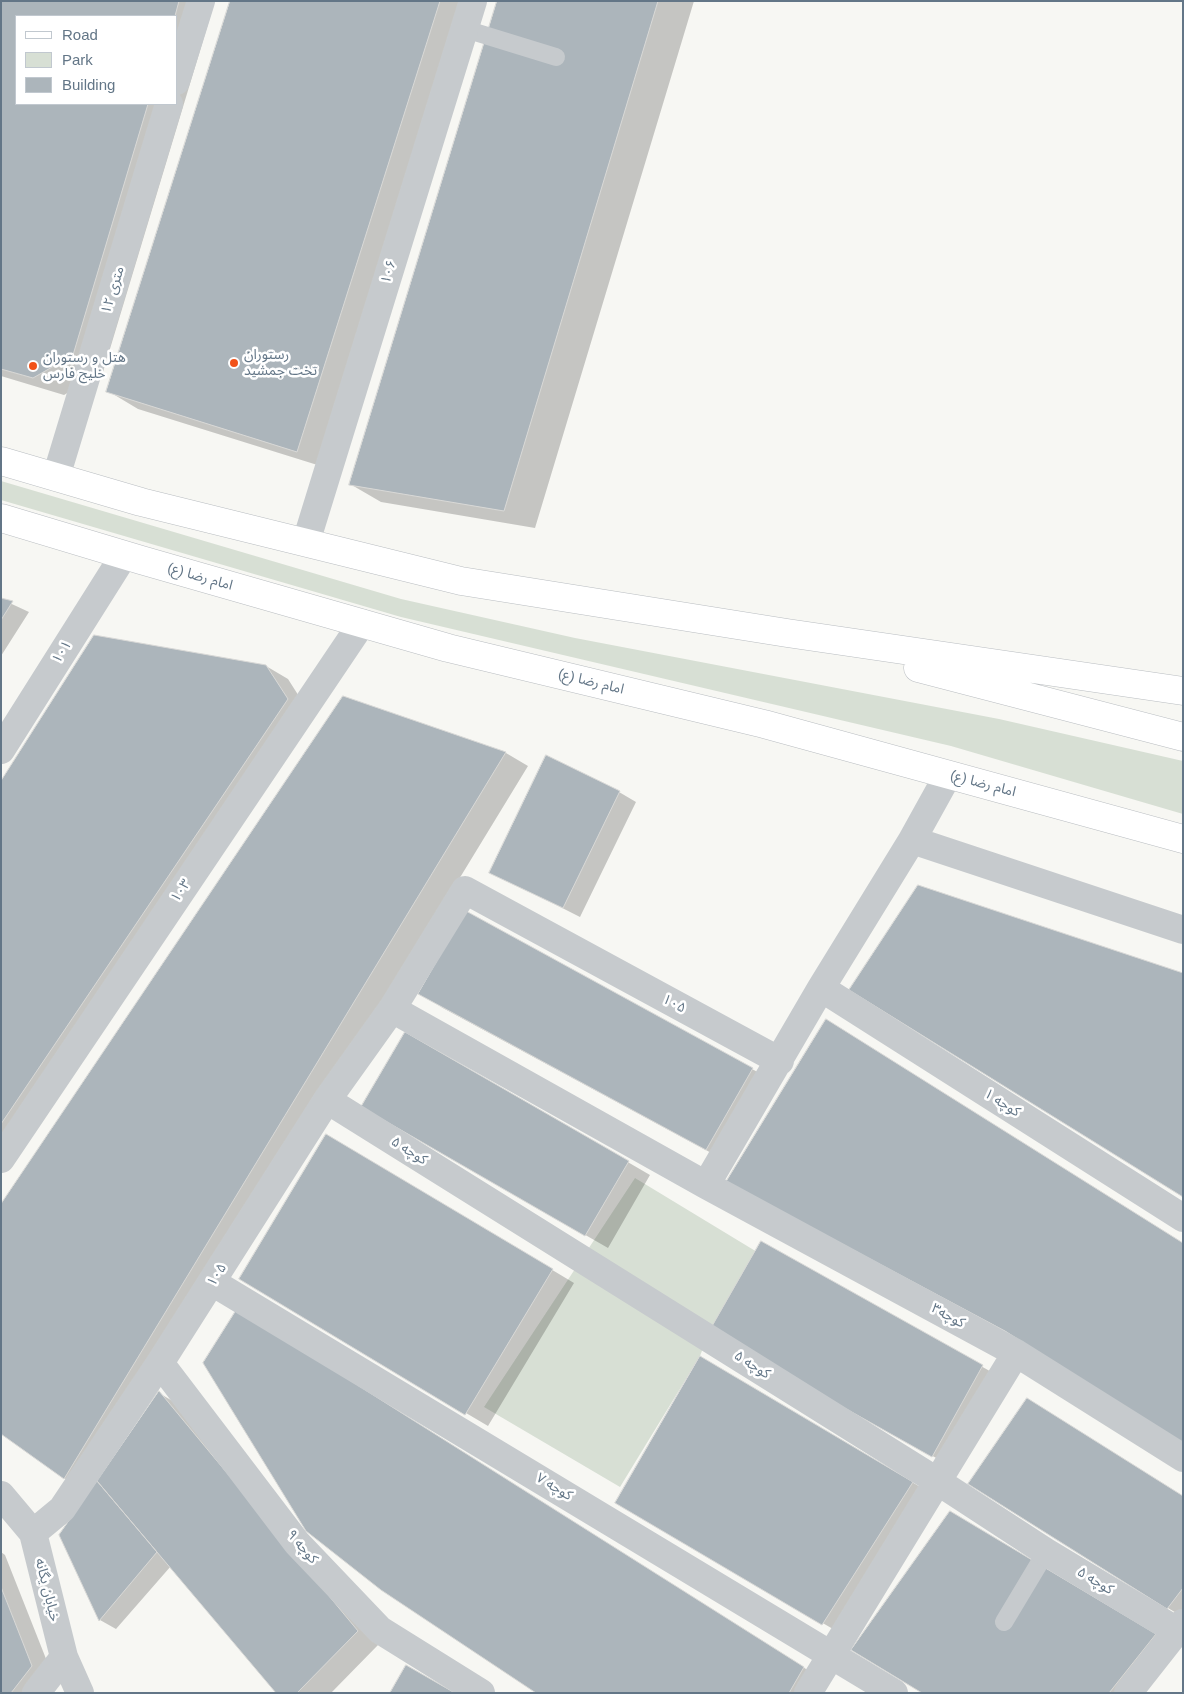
<!DOCTYPE html>
<html>
<head>
<meta charset="utf-8">
<style>
	body { margin:0 }
	#map { position:relative; width:1184px; height:1694px; overflow:hidden; background:#f7f7f3; font-family:Arial,sans-serif }
	canvas { display:block }
	.frame { position:absolute; inset:0; border:2px solid #637687; pointer-events:none }
	.legend { position:absolute; left:15px; top:15px; width:162px; height:90px; box-sizing:border-box; background:#fff; border:1px solid #c1c8cf; margin:0; padding:6px 9px; list-style:none; font-size:15px; color:#637687 }
	.legend li { display:flex; align-items:center; gap:10px; height:25px }
	.legend b { width:25px; border:1px solid #c1c8cf }
</style>
</head>
<body>
<div id="map">
<canvas width="1184" height="1694"></canvas>
<div class="frame"></div>
<ul class="legend">
<li><b style="height:6px;background:#fff"></b>Road</li>
<li><b style="height:14px;background:#d7dfd4"></b>Park</li>
<li><b style="height:14px;background:#acb5bb"></b>Building</li>
</ul>
</div>
<script>
const g = document.querySelector('canvas').getContext('2d');
g.lineJoin = 'round';
function fill(path, color) { g.fillStyle = color; g.fill(path, 'evenodd'); }
function strokePath(path, color, width, dash) { g.strokeStyle = color; g.lineWidth = width; g.lineCap = dash ? 'butt' : 'round'; g.setLineDash(dash || []); g.stroke(path); }
function drawText(font, color, halo, rows, align = 'center') {
  g.font = font + ' Arial,"Noto Sans Arabic",sans-serif'; g.lineWidth = 5; g.setLineDash([]); g.textBaseline = 'middle'; g.strokeStyle = halo; g.fillStyle = color; for (const [text, x, y, turn = 0] of rows) {
    g.save(); g.translate(x, y); g.rotate((+turn || 0) * Math.PI / 180); g.textAlign = isNaN(turn) ? turn : align; if (halo) g.strokeText(text, 0, 0); g.fillText(text, 0, 0); g.restore();
  }
}
fill(new Path2D(`
	M1,481L401,599L575,638L999,719L1183,761V814L951,746L401,617L1,500Z
	M635,1178L762,1255L709,1332L700,1356L620,1487L484,1407Z`), '#d7dfd4');
fill(new Path2D(`
	M1,1H215L103,372L64,395L1,376ZM16,16H176V104H16Z
	M231,1H476L327,468L138,409L108,391Z
	M498,1H694L535,528L381,502L350,484Z
	M1,599L29,612L1,656Z
	M266,666L288,679L309,712L1,1169V784Z
	M343,697L506,753L528,766L86,1491L64,1478Z
	M619,792L636,802L580,917L491,872Z
	M441,1007L752,1069L774,1081L728,1162Z
	M406,1033L650,1175L608,1248L363,1107Z
	M349,1148L574,1283L488,1426L466,1413Z
	M761,1243L1004,1379L954,1468L733,1344Z
	M259,1323L825,1681L818,1693H539Z
	M701,1358L934,1495L845,1636L616,1503Z
	M159,1393L181,1406L379,1644L331,1693H278L171,1566L116,1629L100,1620Z
	M1183,1497V1617L1168,1608Z
	M972,1526L1177,1647L1141,1693H924Z
	M1,1552L5,1555L54,1679L43,1693H1Z`), '#0003');
const building = new Path2D(`
	M1,1H179L175,16H16V104H148L73,355L33,378L1,369Z
	M230,1H440L297,452L106,392Z
	M497,1H658L504,511L349,485Z
	M1,598L13,601L1,620Z
	M94,635L266,665L288,699L1,1124V781Z
	M343,696L506,752L64,1479L1,1434V1204Z
	M546,755L620,791L563,908L489,873Z
	M918,885L1183,973V1197L849,990Z
	M466,911L753,1068L706,1150L418,994Z
	M826,1019L1183,1243V1443L1005,1331L726,1182Z
	M405,1032L629,1161L585,1236L361,1107Z
	M326,1134L553,1269L465,1415L239,1279Z
	M761,1241L983,1365L932,1457L709,1332Z
	M237,1309L804,1667L789,1693H536L381,1590L306,1531L203,1363Z
	M700,1356L913,1482L822,1625L615,1503Z
	M159,1391L358,1631L297,1693H276L97,1481Z
	M1027,1398L1183,1496V1588L1167,1609L968,1484Z
	M97,1481L157,1552L99,1621L59,1535Z
	M950,1511L1156,1634L1109,1693H922L851,1650Z
	M1,1587L32,1666L11,1693H1Z
	M406,1665L455,1693H390Z`);
fill(building, '#acb5bb');
strokePath(building, '#d8d8d6', 1);
const primary = new Path2D(`
	M1,461L141,502L461,581L787,633L1183,691
	M1,518L141,560L448,648L764,724L1183,839
	M918,668L1183,737`);
strokePath(primary, '#b9bdc1', 29);
strokePath(new Path2D(`
	M465,29L556,57
	M1004,1622L1046,1552`), '#c6cacd', 18);
strokePath(new Path2D(`
	M176,81L201,1
	M56,477L169,104
	M306,542L473,1
	M1,750L124,555
	M912,840L1183,930
	M821,988L1183,1218
	M392,1009L465,890L780,1061
	M327,1100L937,1481L1046,1552L1177,1631
	M1,1159L362,623
	M706,1185L821,988L912,840L948,775
	M212,1282L894,1693
	M160,1363L297,1543L380,1630L481,1693
	M1,1495L33,1533L64,1657L80,1693
	M33,1533L62,1509L160,1363L327,1100L392,1009L706,1185L1016,1353L1183,1458
	M36,1693L64,1657
	M808,1693L1016,1353
	M1128,1693L1183,1623`), '#c6cacd', 28);
strokePath(primary, '#fff', 28);
for (const [x, y, r, color] of [
	[234,363,5,"#f15219"],
	[33,366,5,"#f15219"]
]) { const dot = new Path2D(); dot.arc(x, y, r, 0, 2 * Math.PI); g.fillStyle = color; g.fill(dot); strokePath(dot, '#fff', 2); }
drawText('14px', '#637687', '#fff', [
	["۱۰۶",389,272,-73],
	["۱۲ متری",113,290,-73],
	["امام رضا (ع)",200,577,16],
	["۱۰۱",62,652,-58],
	["امام رضا (ع)",591,682,14],
	["امام رضا (ع)",983,784,15],
	["۱۰۳",181,891,-56],
	["۱۰۵",674,1004,28],
	["کوچه ۱",1002,1103,32],
	["کوچه ۵",409,1151,32],
	["۱۰۵",217,1275,-58],
	["کوچه۳",948,1316,28],
	["کوچه ۵",752,1365,32],
	["کوچه ۷",554,1487,31],
	["کوچه ۹",302,1547,49],
	["کوچه ۵",1095,1581,31],
	["خیابان یگانه",47,1590,76]
]);
drawText('14px', '#637687', '#fff', [
	["رستوران",244,355],
	["تخت جمشید",244,371],
	["هتل و رستوران",43,358],
	["خلیج فارس",43,374]
], 'left');
</script>
</body>
</html>
